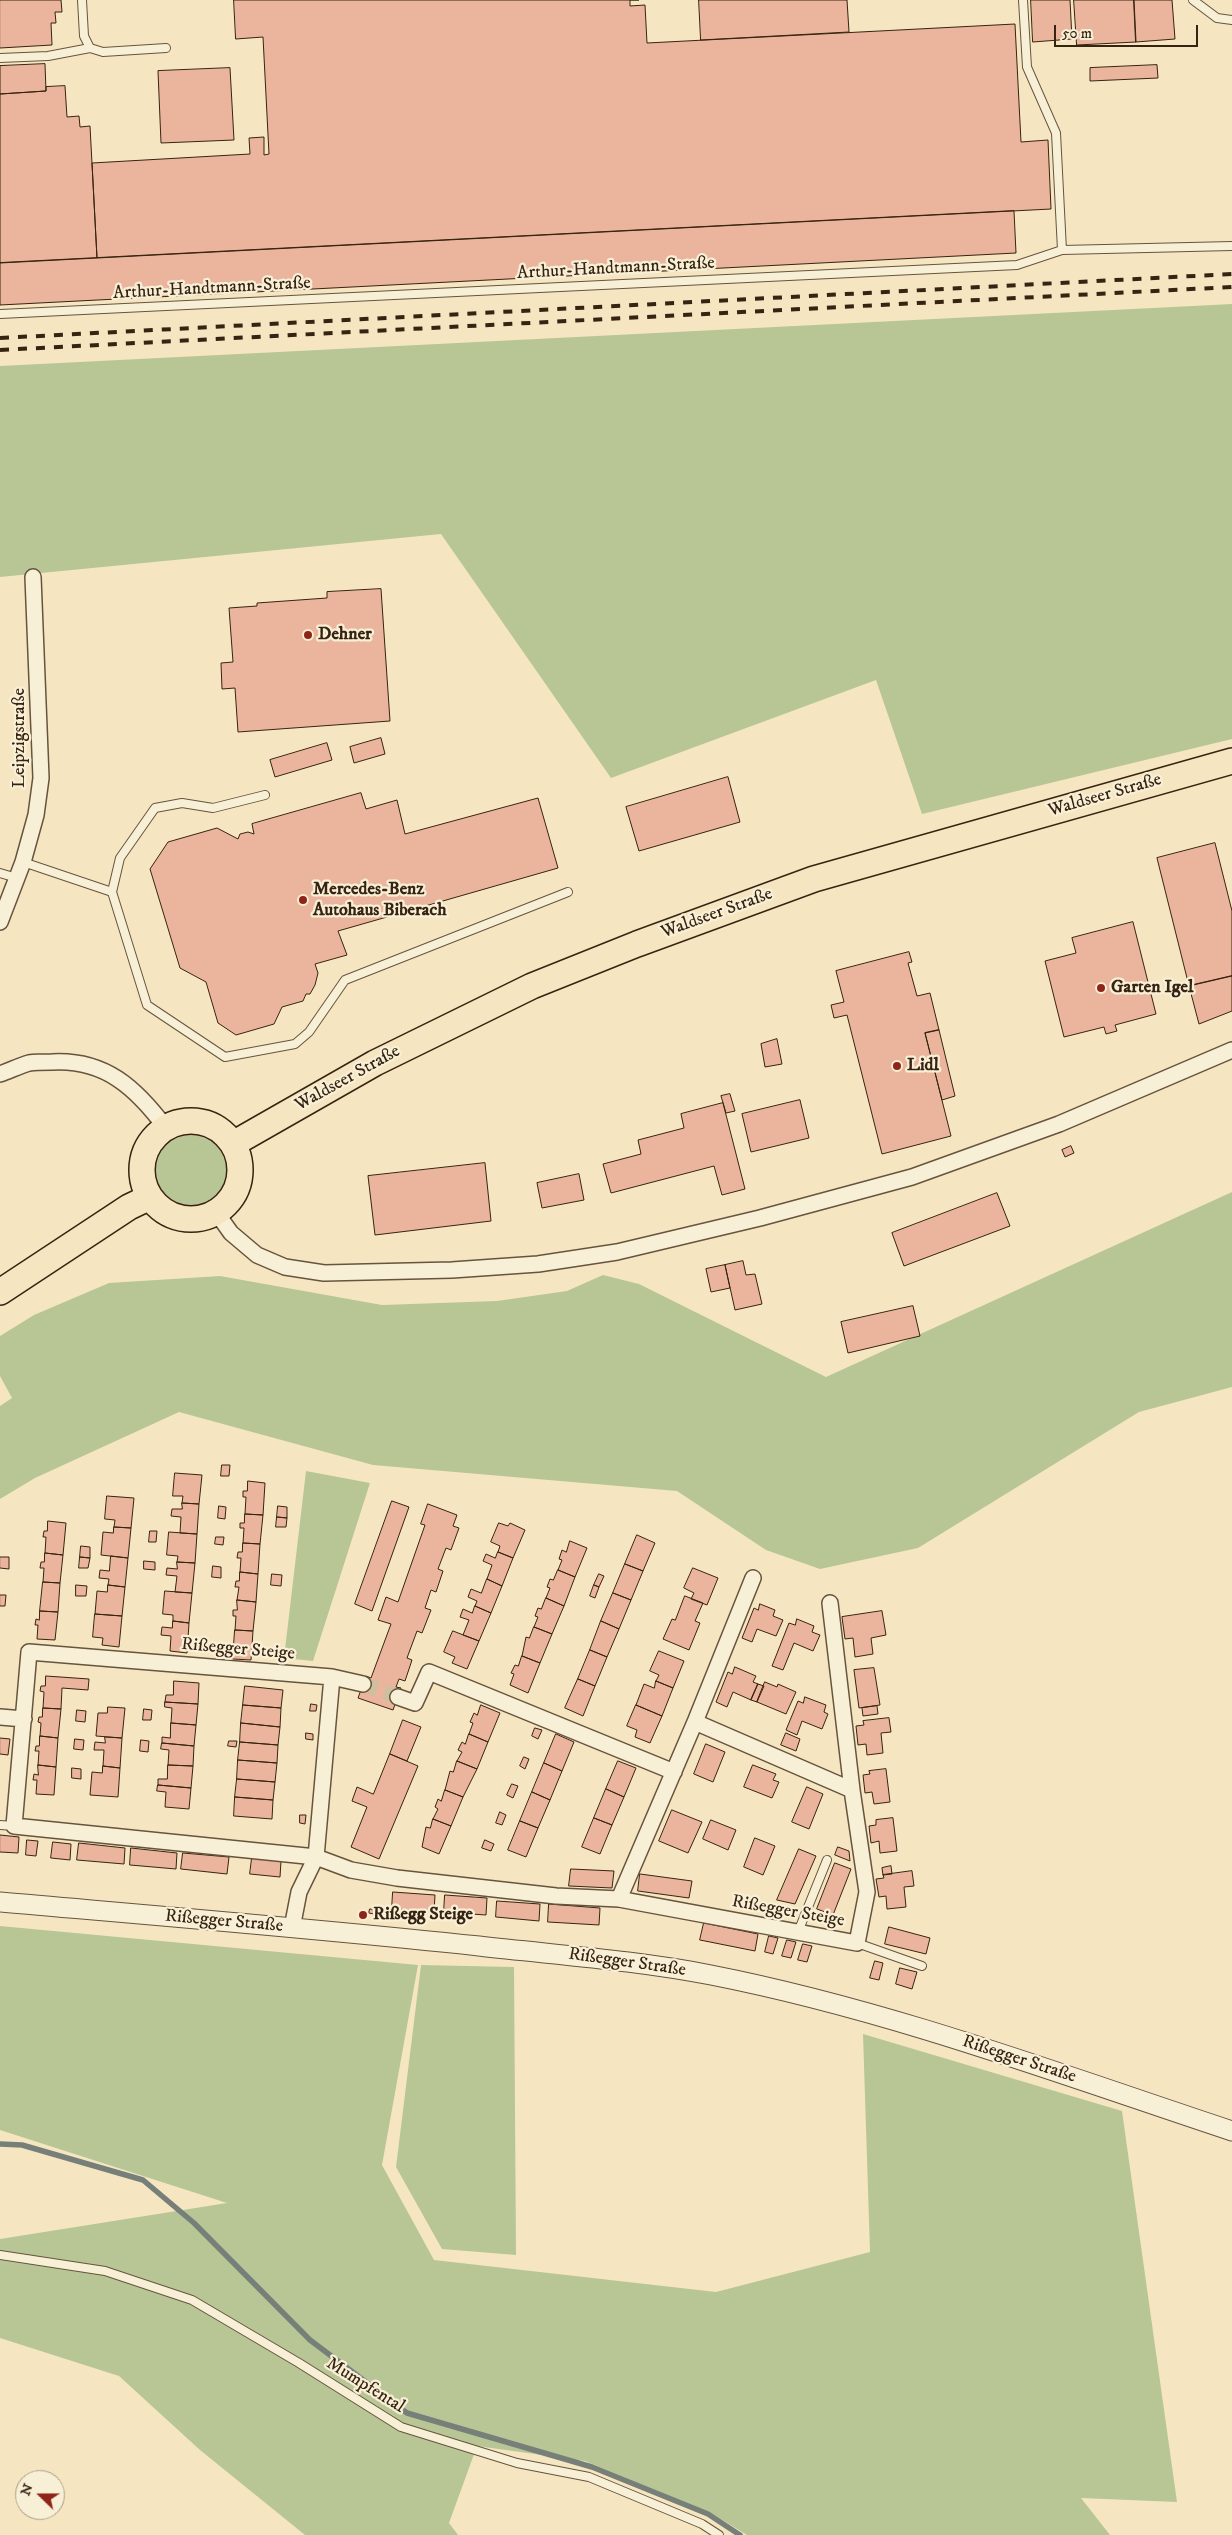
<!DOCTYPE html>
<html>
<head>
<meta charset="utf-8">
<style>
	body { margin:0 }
	#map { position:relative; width:1232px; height:2535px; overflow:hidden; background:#f5e6c1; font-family:"IM FELL DW Pica",serif }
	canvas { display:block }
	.north { position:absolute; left:15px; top:2470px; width:50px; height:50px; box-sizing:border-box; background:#f8efd7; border:1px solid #ab9d88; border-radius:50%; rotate:292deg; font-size:14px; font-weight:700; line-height:20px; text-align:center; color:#372311 }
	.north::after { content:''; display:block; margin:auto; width:18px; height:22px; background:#8f2418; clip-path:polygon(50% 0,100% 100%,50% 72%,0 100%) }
	.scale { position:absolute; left:1054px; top:25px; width:144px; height:22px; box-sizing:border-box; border:2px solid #372311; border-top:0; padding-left:6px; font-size:15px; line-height:18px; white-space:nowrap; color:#372311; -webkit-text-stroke:4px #f8efd7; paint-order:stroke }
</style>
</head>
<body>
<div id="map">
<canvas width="1232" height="2535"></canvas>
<div class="north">N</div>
<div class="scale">50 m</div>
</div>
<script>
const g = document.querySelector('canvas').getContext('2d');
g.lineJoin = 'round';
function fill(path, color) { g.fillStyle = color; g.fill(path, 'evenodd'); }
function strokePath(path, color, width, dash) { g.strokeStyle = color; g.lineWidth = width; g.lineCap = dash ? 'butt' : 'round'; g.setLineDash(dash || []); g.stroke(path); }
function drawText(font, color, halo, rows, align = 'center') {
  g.font = font + ' "IM FELL DW Pica",serif'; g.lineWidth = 4.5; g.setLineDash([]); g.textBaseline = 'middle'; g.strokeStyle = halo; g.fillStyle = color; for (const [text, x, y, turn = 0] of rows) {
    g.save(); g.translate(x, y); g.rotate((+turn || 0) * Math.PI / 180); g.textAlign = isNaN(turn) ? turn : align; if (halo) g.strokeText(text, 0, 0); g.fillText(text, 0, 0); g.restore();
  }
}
fill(new Path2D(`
	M1232,304V739L922,814L876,680L611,778L441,534L0,577V366Z
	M156 1170a35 35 0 1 1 70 0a35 35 0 1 1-70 0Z
	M1232,1192V1387L1139,1412L918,1548L820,1569L766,1550L677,1491L373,1465L179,1412L35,1478L0,1499V1406L12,1398L0,1376V1336L34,1315L109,1283L220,1276L382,1305L497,1301L567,1291L603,1275L639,1284L826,1377Z
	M306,1471L370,1483L313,1661L284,1658Z
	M0,1926L418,1965L382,2165L434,2260L716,2292L870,2252L863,2034L1122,2111L1177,2502L1081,2498L1110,2535H747L711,2513L585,2461L477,2446L449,2523L458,2535H305L200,2450L119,2376L0,2338V2239L227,2203L0,2130Z
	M421,1965L514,1967L516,2255L442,2249L396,2167Z`), '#b8c696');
strokePath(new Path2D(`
	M0,2144L22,2145L143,2180L194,2223L310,2340L407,2413L592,2467L708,2514L740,2535`), '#777f79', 5.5);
const building = new Path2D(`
	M0,0H61L62,12H55L56,23H51L52,45L0,48Z
	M234,0H639H630V6L645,5L647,43L1015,24L1021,142L1048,140L1051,209L97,258L92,163L250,154L249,138L264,137V155L269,154L263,37L236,39Z
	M699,0H847L849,32L701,40Z
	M1031,0H1070L1072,39L1033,42Z
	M1074,0H1134L1136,42L1077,45Z
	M1134,0H1172L1175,39L1136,42Z
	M45,64L46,91L0,94V66Z
	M1157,65L1158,78L1090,81V68Z
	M230,68L234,140L161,143L158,71Z
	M65,86L67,117L79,116L80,127L90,126L97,258L0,263V94L46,91V87Z
	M1014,211L1016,253L0,305V263Z
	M381,589L390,721L238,732L235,688L222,689L221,663L233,662L229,608L257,606V603L327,598V592Z
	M381,738L385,754L354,763L350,747Z
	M327,743L332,760L275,777L270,760Z
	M728,777L740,822L639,851L626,807Z
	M361,793L366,809L397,800L405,834L538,798L558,868L338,931L347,955L315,964L318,973L315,985L310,994H306L303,1001L282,1007L274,1024L236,1035L218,1023L206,982L180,968L150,869L168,842L217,828L238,839L240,834L248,832L254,834L252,824Z
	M1215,843L1232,911V976L1189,986L1157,858Z
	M1133,922L1156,1014L1115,1025L1117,1031L1106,1034L1104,1027L1064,1037L1045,961L1076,953L1072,938Z
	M909,952L912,962L908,963L917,996L930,993L939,1030L925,1033L951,1136L882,1154L847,1015L834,1018L831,1005L844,1002L836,971Z
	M1232,976V1011L1199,1024L1189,986Z
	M939,1030L955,1096L942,1100L925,1033Z
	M777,1039L782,1064L765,1067L761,1044Z
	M730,1094L735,1111L726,1113L721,1096Z
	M800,1100L809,1138L751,1152L742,1114Z
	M723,1103L745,1189L722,1195L714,1166L611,1193L603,1164L641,1154L638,1140L684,1128L681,1114Z
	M1071,1146L1074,1153L1065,1157L1062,1150Z
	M485,1163L491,1221L375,1235L368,1176Z
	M579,1174L584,1200L542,1208L537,1183Z
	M997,1193L1010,1226L904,1266L892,1233Z
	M743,1261L746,1275L755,1274L762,1304L735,1310L725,1265Z
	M725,1265L730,1288L711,1292L706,1269Z
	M913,1306L920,1336L848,1353L841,1322Z
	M222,1465H230L229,1476H221Z
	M175,1473L202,1475L199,1504L182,1503L183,1496H173Z
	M248,1481L265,1483L263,1515L245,1514L246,1497H243V1491H247Z
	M107,1496L134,1498L131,1528L114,1527L115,1520L105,1519Z
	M392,1501L409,1507L372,1611L355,1604Z
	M182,1503L199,1504L197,1534L180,1533L181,1517L171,1516L172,1509H182Z
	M428,1504L457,1515L453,1526L459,1528L451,1550L446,1548L438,1569L443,1571L436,1592L431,1590L425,1608L431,1610L422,1633L417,1631L407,1658L412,1660L405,1681L399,1679L396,1687L401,1688L393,1710L358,1698L366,1676L371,1678L391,1624L378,1620L386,1597L398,1602L425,1525L421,1524Z
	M219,1506L226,1507L225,1519L218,1518Z
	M278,1506L287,1507V1518L277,1517Z
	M245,1514L263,1515L260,1544L243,1543L244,1528H240V1523H244Z
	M277,1517L287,1518L286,1527H276Z
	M48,1521L66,1523L63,1555L45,1553L46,1537H43L44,1531H47Z
	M499,1523L508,1526L510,1523L525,1530L513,1558L498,1552L500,1546L491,1542Z
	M114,1527L131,1528L128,1558L101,1555L103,1532L113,1533Z
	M150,1531H157L156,1542H149Z
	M169,1532L197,1534L195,1563L177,1562L178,1556L167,1555Z
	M637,1535L655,1543L643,1571L625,1564Z
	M216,1537H224L223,1545L215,1544Z
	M570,1541L587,1548L575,1577L558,1570L562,1560L559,1559L562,1550L566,1552Z
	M243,1543L260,1544L258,1574L240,1572L241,1558H237L238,1552H242Z
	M81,1546L90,1547V1558L80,1557Z
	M498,1552L513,1558L502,1586L487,1579L492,1565L483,1561L486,1554L495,1558Z
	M45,1553L63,1555L60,1583L43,1582L44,1568H40L41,1562H44Z
	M111,1556L128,1558L125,1587L108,1585L109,1579L99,1578L100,1570L109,1571Z
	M0,1557H9V1569L0,1568Z
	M80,1557L90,1558L88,1568H79Z
	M144,1561L155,1562V1570L144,1569Z
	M177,1562L195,1563L192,1593L175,1592L177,1576L166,1575L167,1568L177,1569Z
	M625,1564L643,1571L631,1600L613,1593Z
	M213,1566L221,1567V1578L212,1577Z
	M693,1568L718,1578L707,1605L691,1599L694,1593L684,1588Z
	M558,1570L575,1577L564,1606L546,1598L550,1588L547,1587L550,1579L553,1580Z
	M240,1572L258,1574L256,1602L237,1600L239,1587H235L236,1581H239Z
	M272,1574L282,1575L281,1586L271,1585Z
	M599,1574L604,1576L599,1587L594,1585Z
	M487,1579L502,1586L491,1613L475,1606L477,1601L468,1597L471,1589L481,1593Z
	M43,1582L60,1583L58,1612L40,1611Z
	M76,1585L87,1586L86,1596H76Z
	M108,1585L125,1587L122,1616L95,1614L97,1591L107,1592Z
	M594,1585L599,1587L595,1598L590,1596Z
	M165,1591L192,1593L189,1623L173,1621V1615L163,1614Z
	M613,1593L631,1600L619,1629L601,1621Z
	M0,1595H6L5,1606H0Z
	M685,1596L703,1603L695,1621L700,1623L689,1650L663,1639L672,1619L675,1620Z
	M546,1598L564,1606L552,1634L534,1627L538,1617L535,1616L538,1608L541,1609Z
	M237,1600L256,1602L253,1631L235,1630L236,1616H233V1610H237Z
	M760,1604L775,1610L773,1616L783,1620L776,1636L757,1629L752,1642L742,1638L754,1608L758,1610Z
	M475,1606L491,1613L479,1641L463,1635L469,1620L460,1617L463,1609L472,1613Z
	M40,1611L58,1612L55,1640L37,1639L38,1625H35L36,1619L39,1620Z
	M882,1611L886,1635L871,1638L873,1654L855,1657L853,1638L845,1639L842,1617Z
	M95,1614L122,1616L119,1647L102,1645L103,1638L93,1637Z
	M797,1619L814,1626L812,1632L820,1635L813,1651L794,1643L783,1670L772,1666L789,1623L795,1625Z
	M173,1621L189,1623L187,1653L170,1651L171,1636L161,1635L162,1627L172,1628Z
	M601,1621L619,1629L607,1657L590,1650Z
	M534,1627L552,1634L540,1663L522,1656L526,1637L529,1638Z
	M235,1630L253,1631L251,1660L233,1659Z
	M453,1631L479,1641L467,1669L452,1663L455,1657L444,1652Z
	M590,1650L607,1657L595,1686L578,1679Z
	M659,1651L684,1661L673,1688L656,1681L659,1675L650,1671Z
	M522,1656L540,1663L528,1693L510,1685L514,1674L511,1673L515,1665L518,1666Z
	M735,1667L756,1676L753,1682L758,1684L751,1700L733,1692L727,1707L716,1702L728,1672L732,1674Z
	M874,1668L880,1705L859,1708L854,1670Z
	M46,1676L89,1679L88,1690L62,1688L61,1709L43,1708L44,1692L40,1691L41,1686H45Z
	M578,1679L595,1686L583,1716L565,1708Z
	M174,1681L199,1683L198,1704L165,1702L166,1695H173Z
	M656,1681L673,1688L662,1716L636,1705L644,1684L654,1688Z
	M765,1682L777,1687L778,1684L796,1692L786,1714L757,1702Z
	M758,1684L764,1686L757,1702L751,1700Z
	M245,1686L283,1690L281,1708L243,1705Z
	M805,1697L826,1705L824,1712L828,1714L822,1729L802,1721L797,1735L786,1730L798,1701L803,1703Z
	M165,1702L198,1704L196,1725L171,1723L172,1708L165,1707Z
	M311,1704L317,1705L316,1711H310Z
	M243,1705L281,1708L280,1727L241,1723Z
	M481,1705L500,1713L488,1742L469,1734L473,1723L470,1722L474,1713L477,1715Z
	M636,1705L662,1716L650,1743L635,1737L637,1730L627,1726Z
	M877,1706L878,1714L863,1716L862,1708Z
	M108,1707L125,1708L122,1738L96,1736L98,1713H107Z
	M43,1708L61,1709L58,1738L40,1736L41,1723L38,1722L39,1717H42Z
	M144,1709L152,1710L151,1720H143Z
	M77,1710L86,1711L85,1722L76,1721Z
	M889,1718L891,1732L881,1733L883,1753L867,1755L866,1744L858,1745L856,1726L864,1725L863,1721Z
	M403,1720L421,1727L407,1761L390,1754Z
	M171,1723L196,1725L194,1746L162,1743V1737L170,1738Z
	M241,1723L280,1727L278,1745L240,1742Z
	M535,1728L542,1730L538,1739L532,1736Z
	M306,1733L313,1734V1740L306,1739Z
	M786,1733L800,1739L796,1751L781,1745Z
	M469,1734L488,1742L477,1769L457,1761L462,1752L458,1750L462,1742L465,1744Z
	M556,1734L574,1742L562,1771L544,1763Z
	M40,1736L58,1738L56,1767L38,1765L39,1751H35L36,1746H39Z
	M105,1737L122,1738L120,1768L103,1766L104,1750H94L95,1742L105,1743Z
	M0,1738L10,1739L8,1755L0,1754Z
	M75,1739L84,1740L83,1750L74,1749Z
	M141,1740L149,1741L148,1752L140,1751Z
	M229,1741H237L236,1747L228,1746Z
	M240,1742L278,1745L277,1763L238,1760Z
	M162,1743L194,1746L193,1766L168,1765L169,1750L161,1749Z
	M706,1744L725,1752L713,1782L694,1774Z
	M390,1754L418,1766L379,1859L351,1847L367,1807L352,1801L357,1787L373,1794Z
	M524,1757L529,1759L525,1769L520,1766Z
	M238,1760L277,1763L275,1782L237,1779Z
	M457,1761L477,1769L463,1797L445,1790L450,1771L453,1772Z
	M618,1761L636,1768L624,1797L606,1789Z
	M544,1763L562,1771L550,1800L532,1792Z
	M38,1765L56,1767L54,1795L36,1794L37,1780H33L34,1774L38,1775Z
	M168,1765L193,1766L191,1788L158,1785V1779H167Z
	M753,1765L776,1774L773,1780L779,1782L772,1798L744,1787Z
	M103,1766L120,1768L118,1797L90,1795L92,1772L102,1773Z
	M72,1768L81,1769V1779L72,1778Z
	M886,1769L890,1802L874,1804L872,1792L865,1793L863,1775L870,1774L869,1771Z
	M237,1779L275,1782L273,1800L235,1797Z
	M512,1784L518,1786L513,1798L507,1795Z
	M158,1785L191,1788L189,1809L165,1807L166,1792L157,1791Z
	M807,1787L823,1794L809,1829L792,1822Z
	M606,1789L624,1797L612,1825L594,1818Z
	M445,1790L463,1797L451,1826L433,1819L438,1809L435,1807L438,1799L441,1801Z
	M532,1792L550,1800L538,1828L520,1821Z
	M235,1797L273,1800L272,1819L234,1816Z
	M672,1810L702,1822L688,1853L659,1841Z
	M500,1812L506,1815L502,1825L496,1823Z
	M300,1815H306L305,1824L300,1823Z
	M594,1818L612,1825L600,1854L582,1847Z
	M893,1818L897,1851L880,1853L879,1841L871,1843L869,1826L876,1825V1820Z
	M433,1819L451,1826L439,1854L422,1847L426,1827L430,1828Z
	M711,1820L736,1830L728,1850L703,1839Z
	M520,1821L538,1828L526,1857L508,1850Z
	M0,1835L19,1837L18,1853L0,1852Z
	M755,1838L775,1846L763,1875L744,1867Z
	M27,1840L38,1841L36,1856L26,1855Z
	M485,1840L494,1844L491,1851L482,1848Z
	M53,1842L71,1844L70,1860L51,1858Z
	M79,1843L125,1848L124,1864L77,1860Z
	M838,1847L849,1851L850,1861L835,1855Z
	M131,1848L177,1853L176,1869L130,1865Z
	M799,1849L816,1856L795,1904L777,1900Z
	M183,1853L229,1857L227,1874L181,1869Z
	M252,1858L281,1861L280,1877L250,1874Z
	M835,1863L851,1869L833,1915L817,1909Z
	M891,1866L892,1874L883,1875L882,1868Z
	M571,1869L614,1871L612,1888L569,1886Z
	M912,1871L914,1886L904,1887L906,1907L887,1909L886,1896L879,1897L876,1879L884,1878L883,1875Z
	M640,1874L692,1881L689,1898L638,1891Z
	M393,1892L435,1895L434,1912L392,1909Z
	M445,1895L487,1898L486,1915L444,1912Z
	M497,1901L540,1904L539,1921L496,1917Z
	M549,1904L600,1908L599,1925L548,1922Z
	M370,1909L380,1910L379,1915L369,1913Z
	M704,1923L758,1934L755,1951L700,1940Z
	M889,1927L930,1938L926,1954L885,1944Z
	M769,1936L778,1938L773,1954L765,1952Z
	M787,1940L796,1942L791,1958L782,1956Z
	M803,1944L812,1946L807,1962L798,1960Z
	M875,1961L883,1963L879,1980L870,1978Z
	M900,1968L917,1972L912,1989L896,1984Z`);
fill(building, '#ebb49c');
strokePath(building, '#372311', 1);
strokePath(new Path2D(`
	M363,1684L398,1697`), '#cfbf9e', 15, [15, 8]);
const service = new Path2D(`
	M82,0L84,36L90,48L103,52L166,48
	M1023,0L1027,67L1056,133L1062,250
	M1193,0L1217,18L1232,20
	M0,58L48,56L90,48
	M0,314L1017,265L1062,250L1232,246
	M23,862L112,892L147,1005L225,1057L295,1044L309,1032L345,980L568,892
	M0,873L17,878
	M112,892L120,858L155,808L182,803L213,808L265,795
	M0,1825L14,1826
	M798,1932L827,1860
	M857,1943L922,1966
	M0,2255L105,2271L192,2300L299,2363L401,2427L517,2463L589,2477L702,2524L719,2535`);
const minor = new Path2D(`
	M0,922L23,862L36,815L41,778L33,577
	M0,1074C9,1071 19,1066 29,1063C36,1062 45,1062 52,1062C105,1059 136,1088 166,1128
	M216,1212L231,1233L257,1255L285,1267L324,1273L452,1270L538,1264L617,1252L760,1218L912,1177L1059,1124L1232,1050
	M830,1603L852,1790
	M332,1677L316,1857L351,1870L397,1878L556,1896L619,1899L857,1943L867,1892L852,1790L695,1722
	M398,1697L415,1703L429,1672L674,1772
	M0,1717L24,1719
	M619,1899L695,1722L753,1578
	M292,1928L299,1892L316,1857L14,1826L29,1652L332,1677L363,1684`);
const tertiary = new Path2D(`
	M0,1902C160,1916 319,1929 479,1946C557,1955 634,1960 711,1975C889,2010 1060,2074 1232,2131`);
const primary = new Path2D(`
	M142 1170a49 49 0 1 1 98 0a49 49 0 1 1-98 0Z
	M233,1144L375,1063L532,986L637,944L814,879L1232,761
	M0,1292L129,1207L150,1197`);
strokePath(service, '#66543d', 10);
strokePath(minor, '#66543d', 18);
strokePath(tertiary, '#66543d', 21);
strokePath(primary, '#372311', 28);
strokePath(service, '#f8efd7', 8);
strokePath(minor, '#f8efd7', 15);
strokePath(tertiary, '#f8efd7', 19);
strokePath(primary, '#f5e6c1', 25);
strokePath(new Path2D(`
	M0,338L1232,274
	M0,350L1232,287`), '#372311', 4, [9, 9]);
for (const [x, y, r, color] of [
	[308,635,5,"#8f2418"],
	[303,900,5,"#8f2418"],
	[1101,988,5,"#8f2418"],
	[897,1066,5,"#8f2418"],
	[363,1915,5,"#8f2418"]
]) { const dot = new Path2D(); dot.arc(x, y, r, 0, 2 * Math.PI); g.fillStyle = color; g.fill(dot); strokePath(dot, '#f8efd7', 2); }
drawText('18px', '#372311', '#f8efd7', [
	["Arthur-Handtmann-Straße",616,269,-3],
	["Arthur-Handtmann-Straße",212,289,-3],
	["Leipzigstraße",20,738,-90],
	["Waldseer Straße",1105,796,-16],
	["Waldseer Straße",717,914,-20],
	["Waldseer Straße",348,1079,-29],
	["Rißegger Steige",238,1650,5],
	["Rißegger Steige",788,1912,10],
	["Rißegger Straße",224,1922,5],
	["Rißegger Straße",627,1963,8],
	["Rißegger Straße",1019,2060,18],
	["Mumpfental",365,2386,32]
]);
drawText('bold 18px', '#372311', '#f8efd7', [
	["Dehner",318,635],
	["Mercedes-Benz",313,890],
	["Autohaus Biberach",313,911],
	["Garten Igel",1111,988],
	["Lidl",907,1066],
	["Rißegg Steige",373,1915]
], 'left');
</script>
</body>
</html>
